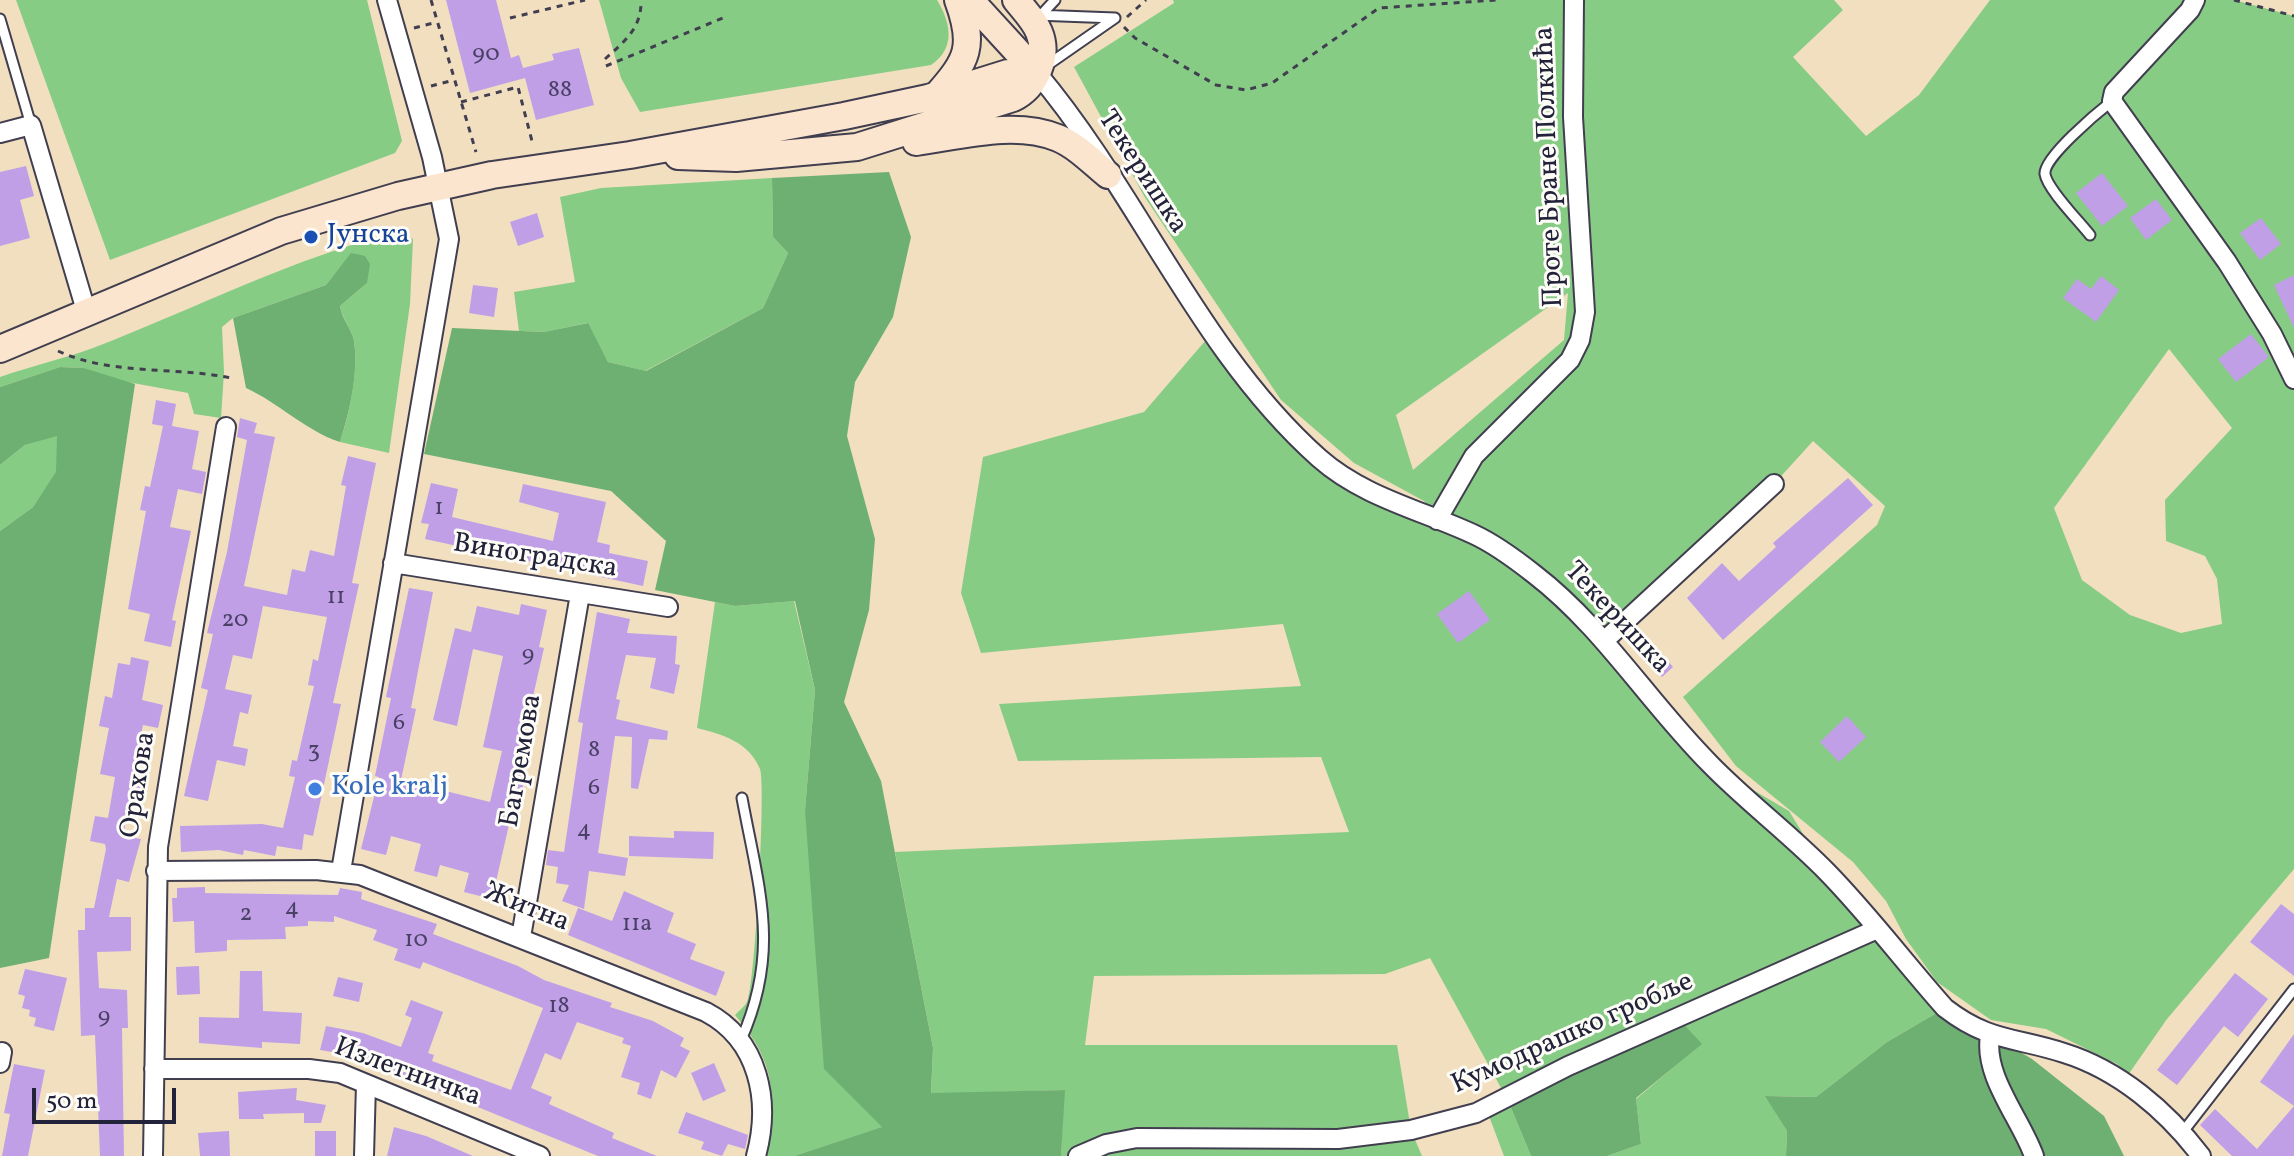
<!DOCTYPE html>
<html>
<head>
<meta charset="utf-8">
<style>
	body { margin:0 }
	#map { position:relative; width:2294px; height:1156px; overflow:hidden; background:#f1dfc0; font-family:Vollkorn,serif }
	canvas { display:block }
	.scale { position:absolute; left:32px; top:1088px; width:144px; height:36px; box-sizing:border-box; border:4px solid #22223b; border-top:0; padding-left:10px; font-size:24px; line-height:28px; white-space:nowrap; color:#22223b; -webkit-text-stroke:6px #fdfcf7; paint-order:stroke }
</style>
</head>
<body>
<div id="map">
<canvas width="2294" height="1156"></canvas>
<div class="scale">50 m</div>
</div>
<script>
const g = document.querySelector('canvas').getContext('2d');
g.lineJoin = 'round';
function fill(path, color) { g.fillStyle = color; g.fill(path, 'evenodd'); }
function strokePath(path, color, width, dash) { g.strokeStyle = color; g.lineWidth = width; g.lineCap = dash ? 'butt' : 'round'; g.setLineDash(dash || []); g.stroke(path); }
function drawText(font, color, halo, rows, align = 'center') {
  g.font = font + ' Vollkorn,serif'; g.lineWidth = 6; g.setLineDash([]); g.textBaseline = 'middle'; g.strokeStyle = halo; g.fillStyle = color; for (const [text, x, y, turn = 0] of rows) {
    g.save(); g.translate(x, y); g.rotate((+turn || 0) * Math.PI / 180); g.textAlign = isNaN(turn) ? turn : align; if (halo) g.strokeText(text, 0, 0); g.fillText(text, 0, 0); g.restore();
  }
}
fill(new Path2D(`
	M16,0H367L402,141L395,153L110,260Z
	M599,0H937C951,23 956,48 931,65L640,112L621,78Z
	M1173,0H1834L1843,10L1793,57L1866,136L1919,95L1990,0H2234L2294,16V869L2167,1019L2128,1075L2117,1064L2046,1029L1991,1020L1937,982L1906,939L1886,901L1853,862L1736,766L1683,697L1877,525L1885,506L1813,441L1774,484L1604,641L1709,764L1789,811L1826,871L1945,1008L1887,1042L1816,1097L1766,1096L1787,1131L1786,1156H1607L1641,1144L1636,1099L1701,1044L1507,1098L1531,1156H1504L1486,1108L1506,1097L1430,958L1385,974L1094,976L1085,1045H1397L1411,1130L1422,1156H1061L1064,1090L931,1094L933,1048L895,852L1349,832L1321,757L1018,761L999,704L1301,686L1283,624L981,653L961,593L983,457L1144,412L1212,333L1320,459L1436,518L1424,501L1354,463L1281,400L1144,196L1074,67L1174,3ZM1568,293L1564,340L1413,470L1396,415ZM2169,349L2232,428L2165,500L2166,541L2205,556L2217,579L2222,624L2181,633L2130,615L2082,580L2054,508Z
	M772,178L773,237L788,253L763,308L645,371L608,362L587,323L545,332L519,331L514,292L575,282L560,197L601,188Z
	M402,231L413,239L410,304L389,453L340,442C349,415 359,370 354,341C352,329 342,319 340,306L367,283L352,253L326,285L233,318L222,327L224,372L221,418L194,414L188,393L116,380L84,368L60,367L0,387V377C31,366 63,359 93,348C197,308 294,257 402,231Z
	M57,435V472L33,507L0,531V465L25,445Z
	M794,601L815,690L805,810L883,1127L794,1156H766C775,1096 778,1065 735,1015C739,1011 745,1006 747,1002C755,987 766,786 760,769C749,742 722,734 697,728L715,602L735,606Z`), '#87cc85');
fill(new Path2D(`
	M889,172L911,237L893,317L855,382L847,436L875,539L869,610L844,702L881,781L933,1048L931,1093L1065,1090L1061,1156H794L882,1127L824,1069L805,810L815,690L795,601L735,606L655,590L666,541L611,491L424,454L452,328L544,332L588,323L608,362L646,371L763,308L788,253L773,237L772,178Z
	M351,253L365,256L370,264L367,283L340,306C342,320 352,329 354,341C359,373 349,413 340,442C306,431 279,403 246,388L233,318L326,285Z
	M60,367L84,368L135,384L49,958L0,968V531L33,507L56,472L57,436L25,445L0,465V387Z
	M1945,1008L2032,1059L2104,1116L2124,1156H1786L1787,1131L1765,1096L1816,1097L1887,1042Z
	M1678,1018L1702,1044L1636,1098L1641,1144L1607,1156H1531L1507,1098Z`), '#6db072');
fill(new Path2D(`
	M446,0H496L511,58L519,55L523,68L554,60L552,54L579,48L594,105L536,120L525,78L470,93Z
	M26,166L34,196L20,200L30,238L0,246V172Z
	M2102,173L2128,206L2102,226L2076,193Z
	M2156,199L2172,220L2146,240L2130,218Z
	M537,213L544,237L518,246L510,222Z
	M2261,218L2281,244L2260,260L2240,233Z
	M2294,275V328L2274,285Z
	M2101,276L2119,290L2096,322L2063,298L2077,279L2091,289Z
	M473,285L498,288L494,317L469,313Z
	M2251,334L2269,357L2236,382L2218,359Z
	M156,400L176,404L172,426L199,431L192,469L206,472L202,494L178,489L170,527L191,531L172,620L176,621L171,647L144,641L150,614L128,609L146,511L140,510L145,486L150,487L163,426L152,424Z
	M240,418L257,423L254,433L275,437L244,586L287,595L292,569L305,572L310,550L334,556L346,486L341,485L348,456L376,463L352,583L359,584L333,703L341,704L313,836L304,834L302,850L277,846L275,856L244,850L243,855L219,850L181,852L180,826L262,824L283,828L295,777L289,776L292,760L297,761L314,686L308,685L313,659L318,661L327,617L263,606L252,659L233,655L225,689L252,695L248,714L240,712L233,746L248,749L245,766L217,760L208,801L184,796L208,690L201,688L213,634L207,633L227,552L247,440L237,437Z
	M1848,478L1873,505L1723,640L1687,598L1722,563L1739,581L1776,547L1773,543Z
	M431,483L458,489L452,517L553,541L559,513L519,502L523,484L606,502L597,542L610,545L609,553L648,561L643,586L425,539L429,524L421,523Z
	M409,588L433,592L411,708L416,709L401,780L490,802L502,751L483,747L503,656L473,649L457,726L433,720L455,628L471,632L477,606L519,615L521,604L547,610L539,647L544,648L517,767L527,769L521,795L516,794L492,899L464,892L469,873L440,865L437,877L414,871L421,844L391,836L386,855L361,849L379,777L375,776L391,698L386,697Z
	M1469,591L1490,620L1458,643L1437,614Z
	M597,612L630,619L627,633L677,636L675,664L680,665L674,694L650,688L656,658L626,655L616,699L620,700L616,719L668,731L667,740L649,739L638,789L631,788L632,737L615,736L598,853L628,858L625,876L589,871L584,909L562,901L569,885L556,883L558,867L546,865L548,850L564,852L583,723L578,722Z
	M1650,640L1673,667L1662,677L1639,650Z
	M131,657L149,661L142,700L163,705L158,728L143,725L132,777L146,780L142,802L130,800L123,836L141,839L129,882L117,879L109,917H131V951L97,952L99,988L127,990L128,1028H122L124,1156H100L95,1035L81,1036L78,930H85V908H94L106,849L105,844L90,841L95,816L108,818L115,777L100,774L109,728L99,726L105,696L112,698L118,663L130,665Z
	M1847,716L1866,737L1839,762L1820,742Z
	M674,831L714,832L713,859L629,856V836L674,838Z
	M205,887V893L338,895L340,888L362,892L361,899L437,924L433,934L518,966L544,980L612,1003L610,1007L653,1021L684,1038L680,1046L690,1051L676,1078L661,1070L651,1099L637,1094L640,1083L621,1077L631,1046L622,1043L624,1038L577,1022L561,1060L545,1053L531,1088L552,1097L549,1104L614,1133L612,1138L657,1156H598L436,1090L437,1087L344,1054L320,1050L326,1026L363,1033L401,1047L412,1018L405,1015L411,1000L443,1012L428,1053L434,1055L432,1061L511,1090L543,1008L423,962L420,969L394,960L398,949L373,940L377,930L334,916V922L308,921V926L285,927L286,939L227,940V951L195,953L194,921L173,922L172,898H177V888Z
	M624,891L674,913L667,932L696,944L690,959L725,972L716,996L568,935L578,908L612,921Z
	M2281,904L2294,914V976L2250,942Z
	M199,966L200,994L177,995L176,967Z
	M25,969L67,978L54,1031L34,1026L36,1018L29,1016L30,1010L22,1008L25,996L18,994Z
	M240,971H262L263,1011L302,1013L300,1044L262,1042V1048L199,1043V1017L239,1018Z
	M2235,973L2268,999L2238,1037L2224,1026L2177,1085L2157,1070Z
	M338,977L363,983L359,1002L333,996Z
	M2294,1034V1156H2232L2200,1125L2215,1109L2257,1149L2294,1106L2260,1082Z
	M714,1063L726,1091L703,1101L691,1073Z
	M14,1064L45,1070L28,1156H2L10,1114L4,1113Z
	M297,1088L296,1100L326,1105L321,1123H304V1113L263,1114L264,1119H239L238,1092Z
	M686,1112L748,1135L745,1149L728,1144L722,1156L701,1149L704,1142L678,1133Z
	M394,1127L426,1136L473,1156H387Z
	M229,1131L230,1156H200L198,1133Z
	M315,1131H336V1156H315Z`), '#c09fe7');
const lane = new Path2D(`
	M1035,15L1115,18
	M1041,15L1055,0
	M0,19L31,125
	M1046,66L1115,18
	M2090,235C2080,222 2047,189 2045,174C2043,158 2098,112 2112,101
	M741,1040C781,950 759,890 742,798
	M2182,1133L2294,989`);
const street = new Path2D(`
	M2195,0L2190,10L2114,92L2112,101L2227,262L2272,334L2294,379
	M1037,73C1139,194 1199,351 1319,458C1363,497 1421,510 1473,534C1495,544 1515,559 1534,574C1603,627 1649,703 1710,764C1747,802 1790,834 1827,872C1869,915 1905,963 1945,1008C1989,1042 2015,1037 2064,1053C2119,1070 2167,1111 2201,1156
	M0,133L31,125L87,314
	M1437,520L1474,456L1570,360L1580,340L1585,312L1573,117L1574,0
	M393,563L668,607
	M1604,641L1774,484
	M156,871L316,870L360,875L706,1012C759,1040 771,1101 756,1156
	M341,871L449,239L432,157L387,0
	M521,937L580,594
	M1990,1036C1983,1076 2021,1119 2034,1156
	M0,1063L2,1052
	M154,1069H309L340,1073L540,1156
	M153,1156L158,847L226,427
	M364,1156L366,1084
	M1078,1156L1106,1144L1137,1138L1338,1139L1411,1130L1476,1113L1568,1066L1875,930`);
const secondary = new Path2D(`
	M970,0L1037,73
	M937,95C968,60 975,46 958,0
	M916,142C960,136 1015,120 1058,138C1077,146 1092,162 1108,175
	M678,156L736,158L857,147L1013,98C1036,87 1049,56 1039,32C1034,20 1024,10 1016,0
	M0,349L281,231L398,196L492,175L630,155L844,116L928,98L1008,73H1037`);
strokePath(lane, '#413e4f', 13);
strokePath(street, '#413e4f', 22);
strokePath(secondary, '#413e4f', 30);
strokePath(new Path2D(`
	M431,0L476,152
	M2234,0L2294,16
	M1127,17L1146,0
	M510,18L585,0
	M1124,27L1135,38L1216,85L1246,90L1272,83L1379,8L1496,0
	M414,28L437,22
	M605,59C624,42 642,28 641,0
	M606,66L723,18
	M431,86L454,80
	M461,102L518,87L533,145
	M58,351C113,376 174,366 231,378`), '#413e4f', 3, [6, 6]);
strokePath(lane, '#fff', 9);
strokePath(street, '#fff', 18);
strokePath(secondary, '#fce5cf', 26);
for (const [x, y, r, color] of [
	[311,237,8,"#1a4fb4"],
	[315,789,8,"#3f7fe0"]
]) { const dot = new Path2D(); dot.arc(x, y, r, 0, 2 * Math.PI); g.fillStyle = color; g.fill(dot); strokePath(dot, '#fdfcf7', 3); }
drawText('24px', '#4a4166', null, [
	["90",486,56],
	["88",560,92],
	["1",439,510],
	["11",336,599],
	["20",235,622],
	["9",528,657],
	["6",399,725],
	["8",594,752],
	["3",314,753],
	["6",594,790],
	["4",584,832],
	["4",292,910],
	["2",246,916],
	["11a",637,926],
	["10",416,942],
	["18",559,1008],
	["9",104,1019]
]);
drawText('28px', '#22223b', '#fdfcf7', [
	["Проте Бране Полкића",1551,167,-92],
	["Текеришка",1141,173,57],
	["Виноградска",535,558,9],
	["Текеришка",1616,619,47],
	["Багремова",523,761,-80],
	["Орахова",140,785,-81],
	["Житна",526,909,22],
	["Кумодрашко гробље",1573,1035,-24],
	["Излетничка",407,1074,20]
]);
drawText('28px', '#164399', '#fdfcf7', [
	["Јунска",327,237]
], 'left');
drawText('28px', '#366cbe', '#fdfcf7', [
	["Kole kralj",331,789]
], 'left');
</script>
</body>
</html>
